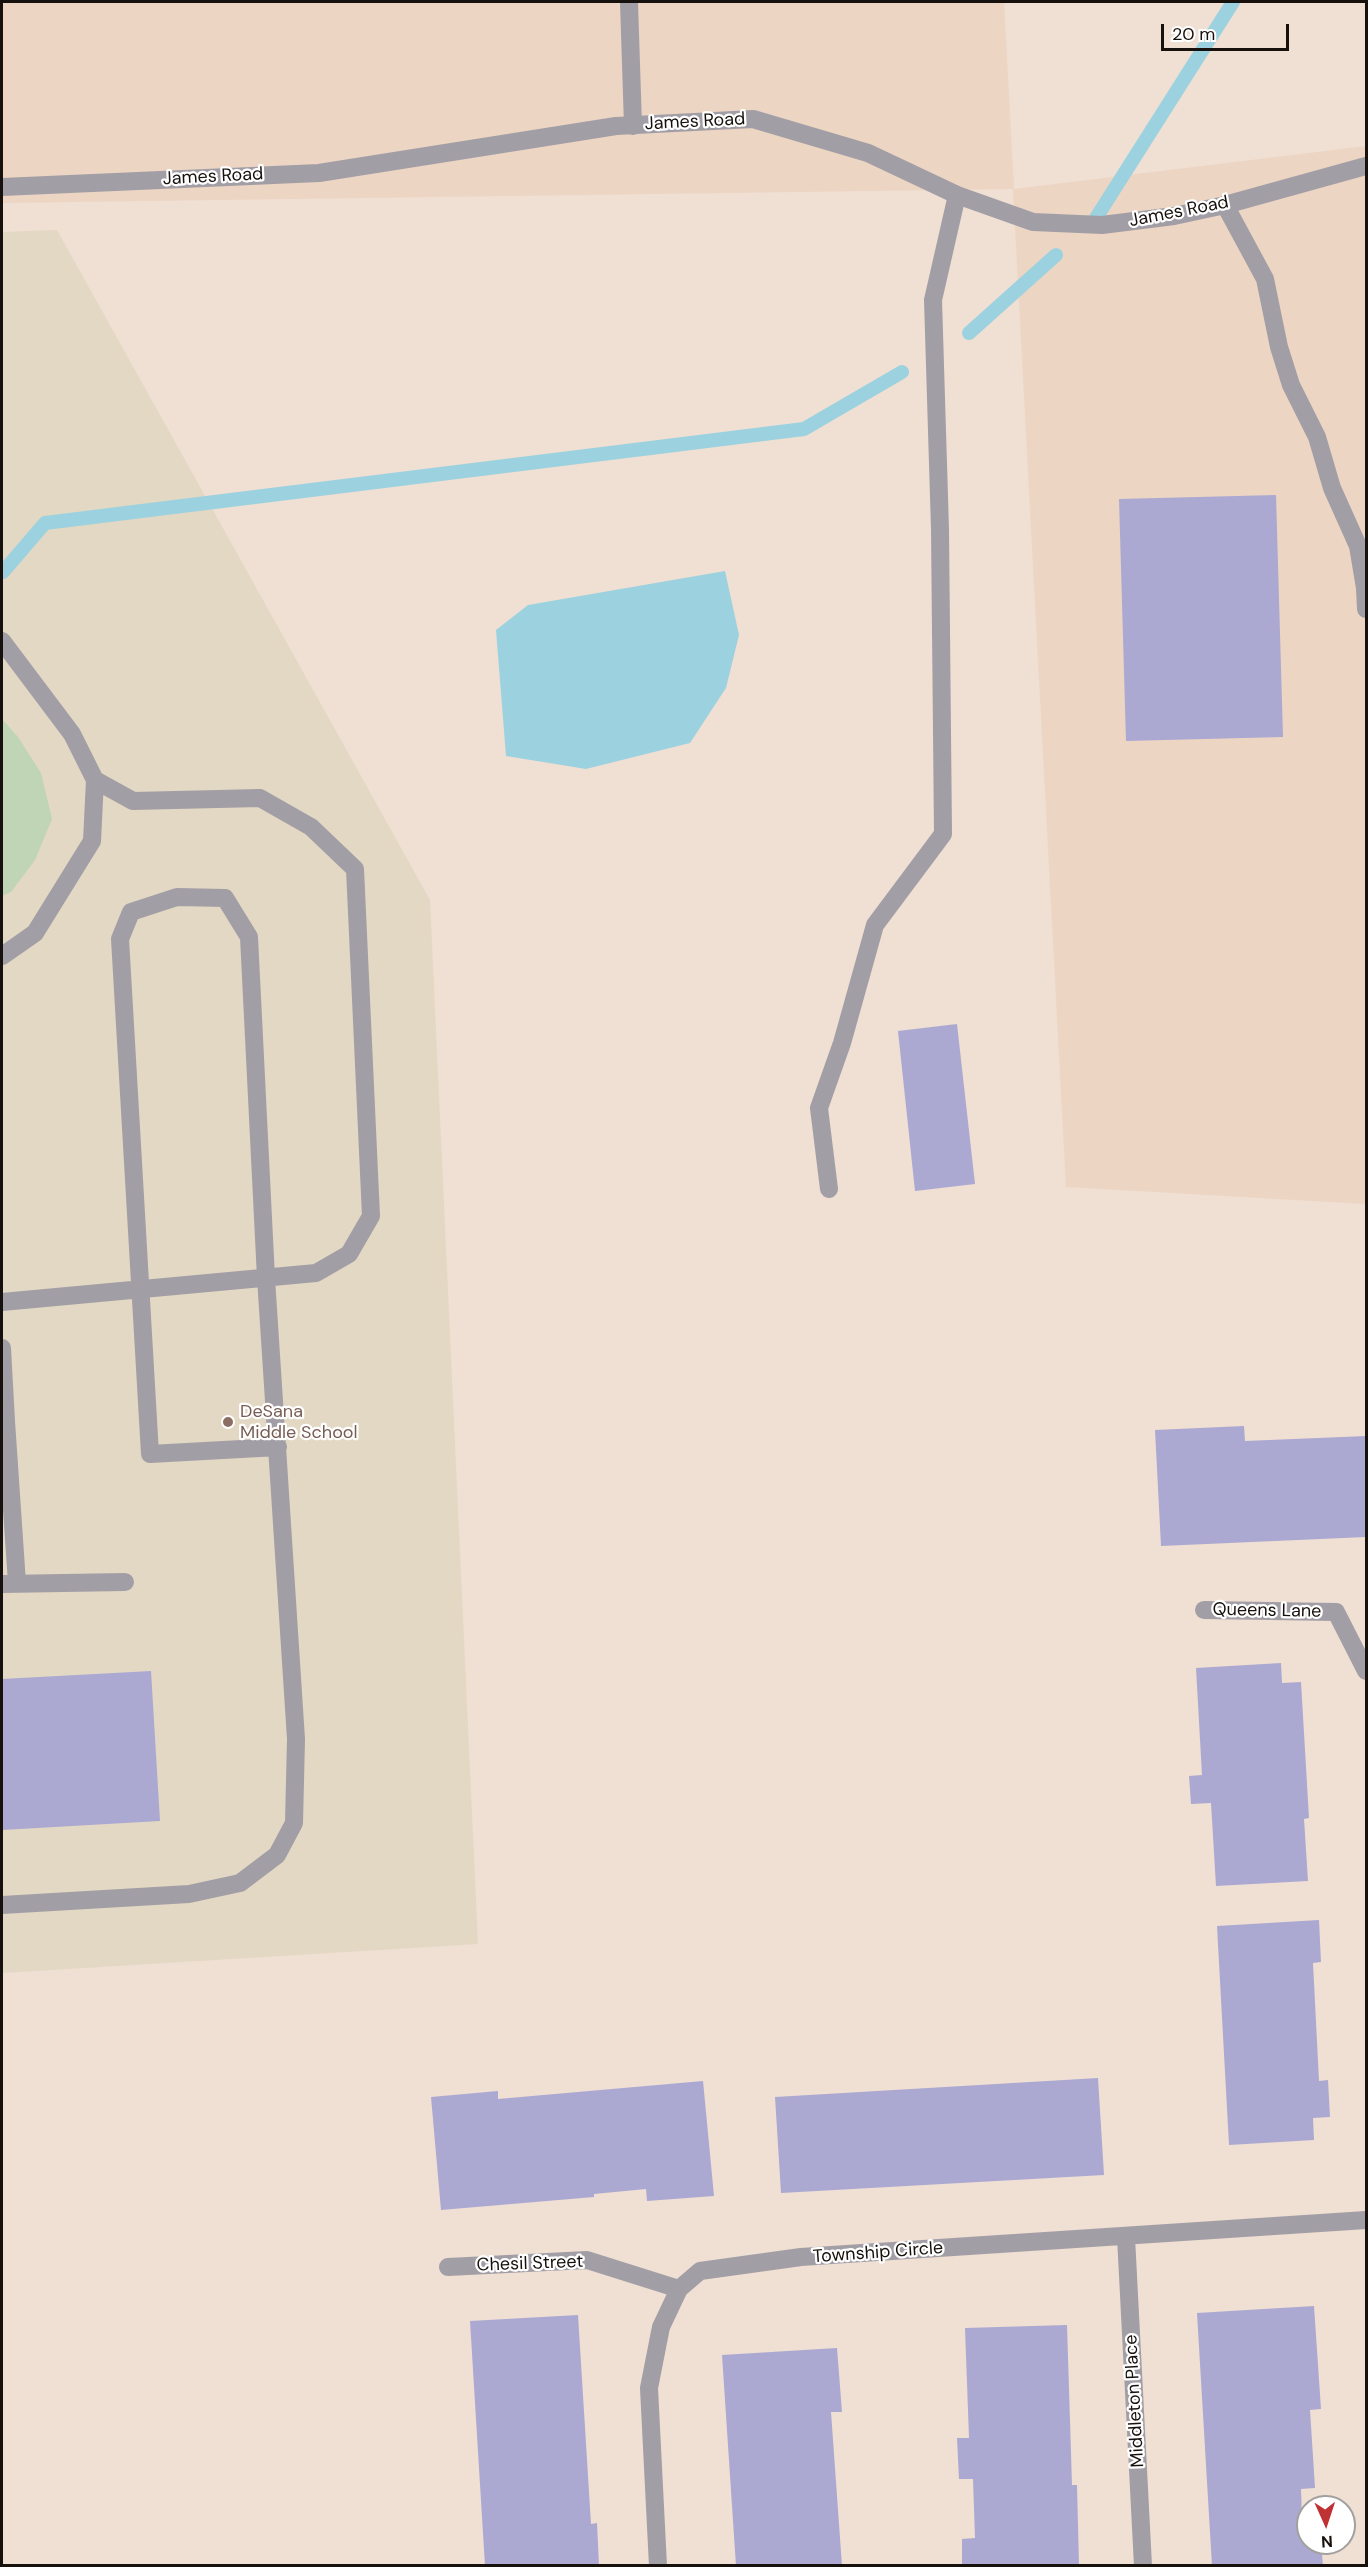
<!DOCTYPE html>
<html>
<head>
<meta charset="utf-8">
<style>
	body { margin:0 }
	#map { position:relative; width:1368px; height:2567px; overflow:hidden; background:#f0dfd3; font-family:"DM Sans",sans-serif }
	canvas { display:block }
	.frame { position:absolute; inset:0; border:3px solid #17110d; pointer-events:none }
	.north { position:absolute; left:1296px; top:2495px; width:60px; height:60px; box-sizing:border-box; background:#fff; border:2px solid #a2a09e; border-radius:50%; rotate:177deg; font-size:16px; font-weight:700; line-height:24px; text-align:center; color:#17110d }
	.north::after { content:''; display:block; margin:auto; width:21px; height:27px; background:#c03133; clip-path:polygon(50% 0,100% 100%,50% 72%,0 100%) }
	.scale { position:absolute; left:1161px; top:24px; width:128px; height:27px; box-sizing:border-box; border:3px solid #17110d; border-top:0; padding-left:8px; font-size:18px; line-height:21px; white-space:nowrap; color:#17110d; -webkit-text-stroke:4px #fff; paint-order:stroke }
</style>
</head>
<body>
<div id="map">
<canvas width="1368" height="2567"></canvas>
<div class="frame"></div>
<div class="north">N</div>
<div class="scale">20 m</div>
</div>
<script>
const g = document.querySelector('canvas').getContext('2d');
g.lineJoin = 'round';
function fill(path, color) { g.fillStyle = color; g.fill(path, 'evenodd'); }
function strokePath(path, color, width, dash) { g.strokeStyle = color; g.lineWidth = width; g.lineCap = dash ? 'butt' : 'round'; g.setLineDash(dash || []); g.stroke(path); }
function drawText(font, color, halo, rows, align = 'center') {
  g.font = font + ' "DM Sans",sans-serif'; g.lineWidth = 4.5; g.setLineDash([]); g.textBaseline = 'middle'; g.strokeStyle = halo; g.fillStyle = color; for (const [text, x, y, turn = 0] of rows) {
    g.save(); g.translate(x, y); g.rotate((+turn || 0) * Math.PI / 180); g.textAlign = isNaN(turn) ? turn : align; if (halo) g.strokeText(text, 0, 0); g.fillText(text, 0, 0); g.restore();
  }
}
fill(new Path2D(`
	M2,2H1004L1014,189L1366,146V1204L1066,1187L1013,189L2,203Z`), '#ecd5c3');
fill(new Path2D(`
	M57,230L430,900L478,1944L2,1973V232Z`), '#e3d8c3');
fill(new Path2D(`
	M2,719L18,737L41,773L52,819L35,860L11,892L2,896Z`), '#c0d5b5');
fill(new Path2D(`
	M725,571L739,635L726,688L690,743L586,769L506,756L496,630L528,605Z`), '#9cd2df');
strokePath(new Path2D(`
	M1096,218L1233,2
	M969,333L1056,255
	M3,572L45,523L804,429L902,372`), '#9cd2df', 14);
fill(new Path2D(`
	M1276,495L1283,737L1126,741L1119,499Z
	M957,1024L975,1184L915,1191L898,1031Z
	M1244,1426L1245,1441L1366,1436V1537L1161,1546L1155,1430Z
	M1281,1663L1282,1683L1301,1682L1309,1818L1304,1819L1308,1881L1216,1886L1211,1803L1191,1804L1189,1776L1202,1775L1196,1668Z
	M151,1671L160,1821L2,1830V1679Z
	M1319,1920L1321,1962L1313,1963L1319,2081L1328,2080L1330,2117L1313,2118L1314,2140L1229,2145L1217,1926Z
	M1098,2078L1104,2175L781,2193L775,2097Z
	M703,2081L714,2196L647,2201L646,2189L594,2194V2197L441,2210L431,2097L498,2091V2099Z
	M1314,2306L1321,2409L1310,2410L1315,2488L1301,2489L1302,2518H1308V2543H1321L1323,2566H1212L1197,2313Z
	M578,2315L591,2524L597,2523L599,2566H485L470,2321Z
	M1067,2325L1072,2485H1077L1079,2566H962V2539L975,2538L973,2479H959L957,2438H969L965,2328Z
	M837,2348L842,2412H831L842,2566H736L722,2355Z`), '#aba9d2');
strokePath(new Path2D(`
	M629,2L633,126
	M1225,205L1265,279L1279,347L1291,385L1317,437L1332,488L1358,546L1365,588L1366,609
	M2,641L72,734L95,780L92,841L35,933L2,956
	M829,1189L819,1108L842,1043L875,925L943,834L940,529L933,300L957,195
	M2,1302L316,1273L349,1254L371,1216L355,869L311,827L260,798L133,801L95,780
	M2,1348L6,1421H2
	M6,1421L17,1583
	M2,1584L125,1582
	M2,1905L189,1894L240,1883L277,1855L294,1823L296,1739L266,1278L249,937L225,898L177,897L131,912L120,939L150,1454L278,1447`), '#a29ea6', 18);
strokePath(new Path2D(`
	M2,187L319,173L616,126L753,119L868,153L957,195L1033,222L1102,225L1174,216L1225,205L1366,166
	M1204,1610L1336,1612L1366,1671
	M1126,2237L1143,2566
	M448,2267L587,2260L679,2289
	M658,2566L649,2388L661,2327L679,2289L700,2271L801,2257L1366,2220`), '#a29ea6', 18);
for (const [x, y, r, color] of [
	[228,1422,6,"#8d6e63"]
]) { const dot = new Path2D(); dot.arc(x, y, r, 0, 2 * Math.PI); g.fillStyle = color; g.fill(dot); strokePath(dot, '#fff', 2); }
drawText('18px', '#17110d', '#fff', [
	["James Road",695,122,-3],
	["James Road",213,177,-3],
	["James Road",1179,212,-11],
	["Queens Lane",1267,1611,1],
	["Township Circle",878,2253,-4],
	["Chesil Street",530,2264,-2],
	["Middleton Place",1135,2401,-93]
]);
drawText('18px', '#785e54', '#fff', [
	["DeSana",240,1412],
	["Middle School",240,1433]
], 'left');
</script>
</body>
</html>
